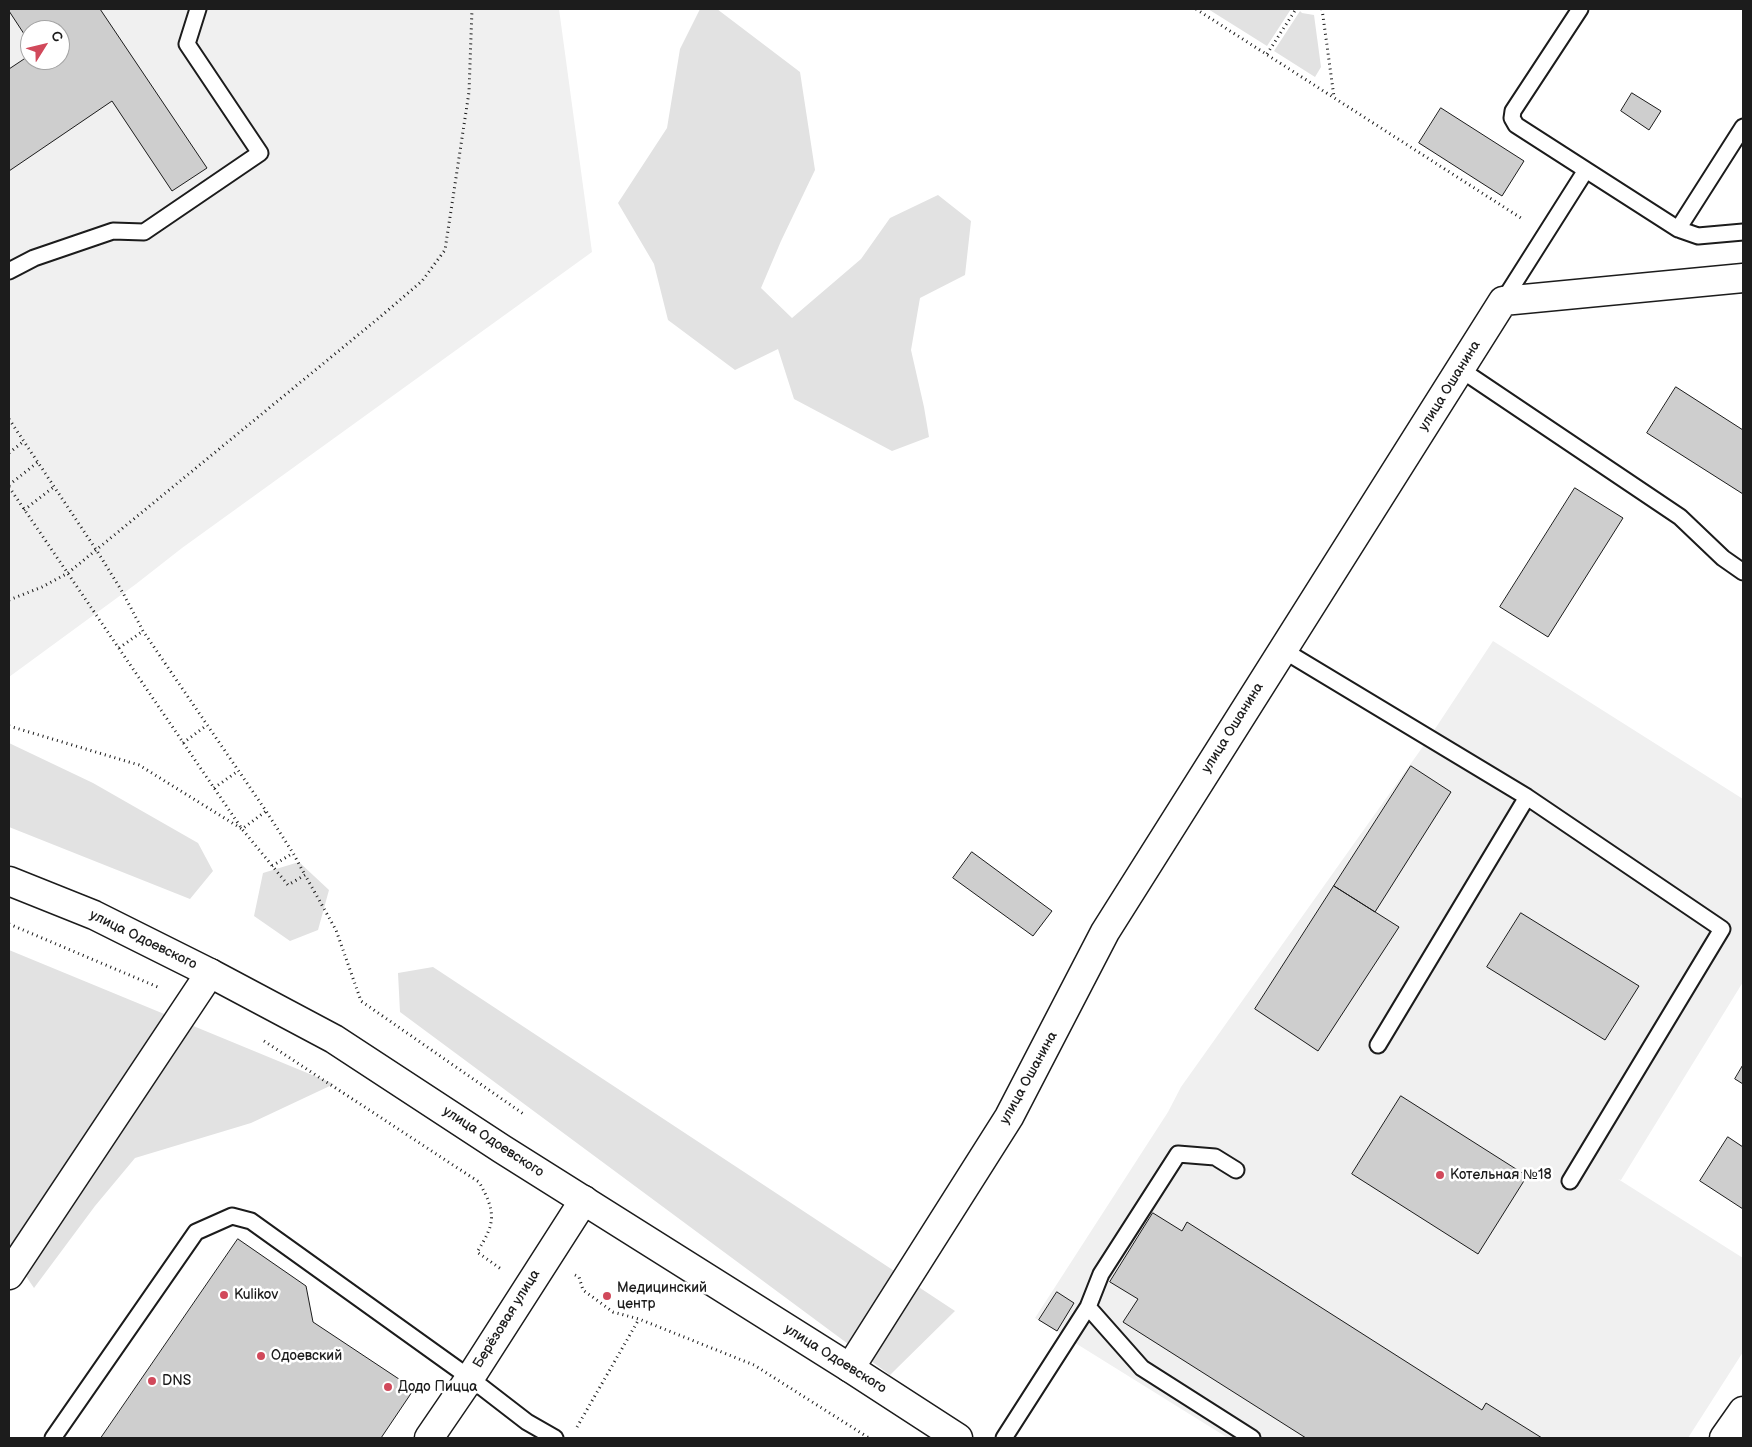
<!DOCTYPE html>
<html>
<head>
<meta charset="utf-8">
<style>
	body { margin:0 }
	#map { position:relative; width:1752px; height:1447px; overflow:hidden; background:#fff; font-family:"Balsamiq Sans",sans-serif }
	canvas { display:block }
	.frame { position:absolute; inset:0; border:10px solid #1c1c1c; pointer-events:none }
	.north { position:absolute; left:20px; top:20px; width:50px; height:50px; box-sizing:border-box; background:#fff; border:1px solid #a4a4a4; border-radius:50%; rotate:54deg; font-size:14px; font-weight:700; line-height:20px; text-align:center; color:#1c1c1c }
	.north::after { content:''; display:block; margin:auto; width:18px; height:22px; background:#d1495b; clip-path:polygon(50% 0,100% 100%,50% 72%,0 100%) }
</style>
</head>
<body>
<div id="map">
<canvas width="1752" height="1447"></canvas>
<div class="frame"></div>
<div class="north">С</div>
</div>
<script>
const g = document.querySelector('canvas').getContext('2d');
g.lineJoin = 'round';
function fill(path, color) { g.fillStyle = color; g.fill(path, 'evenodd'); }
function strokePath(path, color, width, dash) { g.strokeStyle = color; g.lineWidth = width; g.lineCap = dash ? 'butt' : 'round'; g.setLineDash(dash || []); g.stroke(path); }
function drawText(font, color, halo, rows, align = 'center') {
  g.font = font + ' "Balsamiq Sans",sans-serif'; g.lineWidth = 5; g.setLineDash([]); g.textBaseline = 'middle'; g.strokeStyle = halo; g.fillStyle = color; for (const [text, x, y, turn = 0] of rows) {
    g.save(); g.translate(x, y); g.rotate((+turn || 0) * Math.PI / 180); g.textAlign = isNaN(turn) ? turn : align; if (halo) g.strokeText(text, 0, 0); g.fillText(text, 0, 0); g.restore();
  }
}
fill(new Path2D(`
	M9,9H559L592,252L182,548L136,584L9,677ZM30,30H60V60H30Z
	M1493,641L1743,799V982L1621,1180L1618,1179L1743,1258V1352L1688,1438H1228L1035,1318L1168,1112L1181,1087L1429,738Z`), '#f0f0f0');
fill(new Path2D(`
	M700,9H717L800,72L815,170L781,241L761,288L792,318L861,259L890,218L938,195L971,221L965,275L920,298L911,350L924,407L929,437L892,451L794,399L778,349L735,370L668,320L654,264L618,203L667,128L680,49Z
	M1208,9H1291L1267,46Z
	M1300,11L1302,13L1314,15L1321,67L1315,77L1274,51Z
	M9,743L93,783L198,843L213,871L190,899L9,827Z
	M299,862L329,890L318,930L290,941L254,916L263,873Z
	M9,950L334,1084L251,1123L135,1158L95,1206L34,1288L9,1251Z
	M433,967L955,1311L890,1375L400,1012L398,973Z`), '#e2e2e2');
const building = new Path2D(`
	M9,9H100L207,168L172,191L112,101L9,171V69L30,55V60H60V30H30V43L9,11Z
	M1632,93L1661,111L1649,130L1621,111Z
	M1441,108L1524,161L1502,196L1419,143Z
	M1676,387L1743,430V494L1647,433Z
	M1575,488L1623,518L1548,637L1500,607Z
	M1411,766L1451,792L1375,912L1334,886Z
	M972,852L1052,911L1033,936L953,878Z
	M1334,886L1399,927L1318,1051L1255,1009Z
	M1521,913L1639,986L1605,1040L1487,967Z
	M1743,1065V1084L1735,1079Z
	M1401,1096L1527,1176L1478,1254L1352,1174Z
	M1728,1137L1743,1147V1209L1700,1181Z
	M1153,1213L1182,1231L1187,1222L1482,1410L1486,1403L1542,1438H1306L1123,1322L1138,1299L1110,1282Z
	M238,1239L306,1286L313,1322L414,1389L381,1438H101Z
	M1057,1292L1074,1303L1057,1331L1039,1320Z`);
fill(building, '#cecece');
strokePath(building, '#1c1c1c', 1);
const service = new Path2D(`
	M1586,170L1678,229L1698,236L1743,232
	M1678,229L1743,127
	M9,271L34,258L113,231L144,232L260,153L187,44L198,9
	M1503,301L1586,170L1516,125L1512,118L1513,111L1580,9
	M1460,369L1680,517L1723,558L1743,572
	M1283,650L1527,797L1722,929L1570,1181
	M1378,1045L1527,797
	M1088,1307L1142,1368L1252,1438
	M53,1438L196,1232L232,1216L251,1221L470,1378L527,1422L555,1438
	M1004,1438L1088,1307L1101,1274L1178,1154L1215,1157L1236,1170`);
const minor = new Path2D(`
	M9,1275L210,973
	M850,1368L1009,1117L1105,932L1503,301L1743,278
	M429,1438L470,1378L584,1200
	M1724,1438L1743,1411`);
const tertiary = new Path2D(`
	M9,881L94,915L210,973L334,1039L502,1149L850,1368L958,1438`);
strokePath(service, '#1c1c1c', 19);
strokePath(minor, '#1c1c1c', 31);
strokePath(tertiary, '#1c1c1c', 31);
strokePath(new Path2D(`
	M1196,9L1524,220
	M1322,9L1334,97
	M1267,54L1296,9
	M9,419L97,551L123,593L143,631L266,811L293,853L305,875
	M9,453L24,441
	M9,485L38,462
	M9,487L242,829L288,885L305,875L336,930L361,1001L525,1115
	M24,510L55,486
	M9,600L42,587L68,573L380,317L422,281L445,250L469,92L472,9
	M119,648L143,631
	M9,726L139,765L242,829L266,811
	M183,743L207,725
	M214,788L238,771
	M272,866L293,853
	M9,924L160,988
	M264,1041L479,1182C496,1212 496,1223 477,1252L501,1269
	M575,1275L579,1277L583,1290L613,1312L639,1319L754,1365L869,1438
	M577,1427L639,1319`), '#1c1c1c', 3, [1, 4]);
strokePath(service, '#fff', 15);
strokePath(minor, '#fff', 28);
strokePath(tertiary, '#fff', 28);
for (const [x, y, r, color] of [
	[1440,1175,5,"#d1495b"],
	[224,1295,5,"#d1495b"],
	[607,1296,5,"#d1495b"],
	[261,1356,5,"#d1495b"],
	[152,1381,5,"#d1495b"],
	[388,1387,5,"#d1495b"]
]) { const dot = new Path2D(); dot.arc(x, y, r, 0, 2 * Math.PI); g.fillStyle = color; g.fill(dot); strokePath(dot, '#fff', 2); }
drawText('14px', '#1c1c1c', '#fff', [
	["улица Ошанина",1450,386,-58],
	["улица Ошанина",1233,728,-58],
	["улица Одоевского",143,940,26],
	["улица Ошанина",1029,1078,-61],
	["улица Одоевского",493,1142,33],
	["Берёзовая улица",507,1319,-58],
	["улица Одоевского",835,1359,32]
]);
drawText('14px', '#1c1c1c', '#fff', [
	["Котельная №18",1450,1175],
	["Медицинский",617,1288],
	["центр",617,1304],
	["Kulikov",234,1295],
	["Одоевский",271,1356],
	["DNS",162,1381],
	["Додо Пицца",398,1387]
], 'left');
</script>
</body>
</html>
